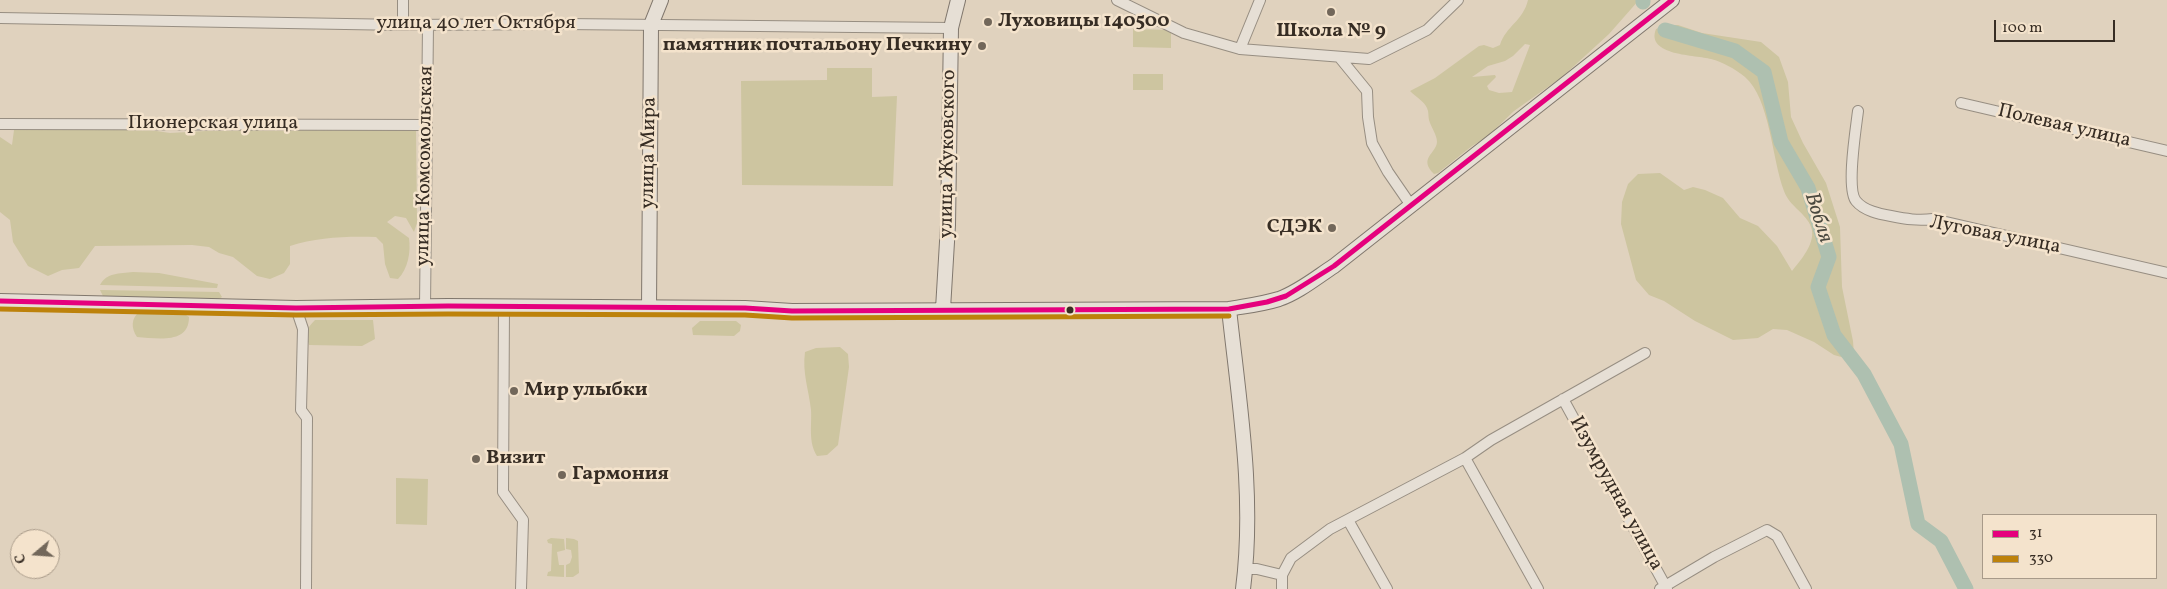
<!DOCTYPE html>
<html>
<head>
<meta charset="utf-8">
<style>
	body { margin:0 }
	#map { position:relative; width:2167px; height:589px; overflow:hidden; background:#e0d2be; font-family:Vollkorn,serif }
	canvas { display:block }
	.legend { position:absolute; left:1982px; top:514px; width:175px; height:65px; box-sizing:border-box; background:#f4e3cc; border:1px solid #a89a89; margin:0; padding:6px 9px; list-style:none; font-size:15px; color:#372d24 }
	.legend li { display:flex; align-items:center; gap:10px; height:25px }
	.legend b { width:25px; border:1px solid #a89a89 }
	.north { position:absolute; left:10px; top:529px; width:50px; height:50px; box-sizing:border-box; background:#f4e3cc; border:1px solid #a89a89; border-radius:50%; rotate:252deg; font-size:14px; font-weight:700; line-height:20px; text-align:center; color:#372d24 }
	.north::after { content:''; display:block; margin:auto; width:18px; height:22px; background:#72675a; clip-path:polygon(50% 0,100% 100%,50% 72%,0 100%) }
	.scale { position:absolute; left:1994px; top:20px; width:121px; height:22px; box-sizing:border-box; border:2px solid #372d24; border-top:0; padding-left:6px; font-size:15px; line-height:18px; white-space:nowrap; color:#372d24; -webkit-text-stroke:4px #f4e3cc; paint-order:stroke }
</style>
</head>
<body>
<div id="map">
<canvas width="2167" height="589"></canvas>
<ul class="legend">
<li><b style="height:6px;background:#e5007d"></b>31</li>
<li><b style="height:6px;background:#bd820b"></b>330</li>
</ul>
<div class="north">С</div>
<div class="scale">100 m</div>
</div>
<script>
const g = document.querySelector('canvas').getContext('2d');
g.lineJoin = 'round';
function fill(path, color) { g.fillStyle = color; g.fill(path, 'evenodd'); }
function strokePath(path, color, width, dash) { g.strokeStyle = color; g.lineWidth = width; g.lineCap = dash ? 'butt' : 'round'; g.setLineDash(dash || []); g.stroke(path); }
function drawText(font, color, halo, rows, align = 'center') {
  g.font = font + ' Vollkorn,serif'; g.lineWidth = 5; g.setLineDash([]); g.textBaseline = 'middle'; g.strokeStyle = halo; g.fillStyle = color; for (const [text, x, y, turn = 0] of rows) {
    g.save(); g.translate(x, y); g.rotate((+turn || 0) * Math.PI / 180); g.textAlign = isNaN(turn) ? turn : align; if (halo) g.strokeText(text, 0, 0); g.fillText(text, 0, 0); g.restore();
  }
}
fill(new Path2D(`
	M1528,0H1639L1609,34L1562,77L1514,111L1487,137L1472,146L1438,173L1434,174C1418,158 1436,154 1437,142C1437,135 1431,127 1429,120C1428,116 1429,112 1427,108C1424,101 1416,97 1410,91L1435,78L1479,46L1484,45L1493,48L1500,45C1506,26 1523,21 1528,0ZM1525,44L1530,45L1512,92L1499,93L1489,90L1487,86L1496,77L1495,75L1472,77L1488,66L1505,61L1513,56Z
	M1667,25H1678L1702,33L1761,42L1779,57L1788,82L1791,117L1803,143L1826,183L1840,227L1842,287L1853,341L1854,355L1852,360L1834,355L1814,342L1787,330L1773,329L1758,338L1733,340L1695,321L1664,301L1649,295L1636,280L1621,224L1622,202L1628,184L1638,174L1660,173L1684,190L1693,187L1705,190L1723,198L1740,218L1758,226L1777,246L1792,271C1800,261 1817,242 1811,227C1807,214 1789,206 1784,191C1772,160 1770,98 1745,77C1735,69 1723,62 1711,59C1697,55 1645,56 1656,29Z
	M1133,29L1171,30V48L1133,47Z
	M827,68H872V97L897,96L893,186L742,185L741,81L827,80Z
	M1133,74H1163V90H1133Z
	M58,127L143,129L170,133L206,131L416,127L417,223L414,232L406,218L395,216L387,222L409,238C411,252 408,269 398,279L390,278L385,264L383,244L376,237C348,236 317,237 290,246V264L284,273L270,279L257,276L233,257L219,253L209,247L192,245L95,246L79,268L62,270L48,276L28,266L13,242L10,220L0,212V137L12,145L14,130Z
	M133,272L159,273L218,284L217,288L100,285C107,272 119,274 133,272Z
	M100,290L219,292L222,297L219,299L103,296Z
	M139,312L183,313L189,317C189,345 156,338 137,337C131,328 131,319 139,312Z
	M315,320H373L375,339L362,346L309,345C305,333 306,329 315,320Z
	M700,321H736L741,325L740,331L734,336L693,335L692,328Z
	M840,347L848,354L849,367L838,445L827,455L817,456C808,442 812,425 811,410C809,390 802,373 805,352L816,348Z
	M396,478L428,479L427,525L396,524Z
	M551,538L564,539L565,550L557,552L559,565H564V577L547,576L548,572L551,571L552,544L548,543L547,540Z
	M566,538L574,539L578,541L579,573L573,577H566V565L570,563L572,557L571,550L566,549Z`), '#cdc5a0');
strokePath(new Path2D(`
	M1643,2V0
	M1665,30L1735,51L1764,72L1781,142L1808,188L1829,257L1818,287L1834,335L1864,374L1901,444L1918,524L1941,541L1966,589`), '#aec0b0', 15);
const street = new Path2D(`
	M403,0V25
	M1117,0L1184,33L1240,49L1369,59L1427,30L1458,0
	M0,18L403,25L565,24L951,28
	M1240,49L1260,0
	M1340,58L1367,91L1368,117L1372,143L1388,172L1410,204
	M1961,103L2167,151
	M1858,111C1856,128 1846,189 1856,201C1864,211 1880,214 1891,216C1906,219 1918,221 1933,219L2167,273
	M0,124L427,125
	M425,307L428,25
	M504,307L503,492L523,520L521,589
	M296,308L303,329L301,410L307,418L306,589
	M1563,399L1667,589
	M1465,458L1538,589
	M1348,520L1387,589
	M1246,569H1257L1282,575
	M1282,589V575L1291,558L1330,529L1465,458L1491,440L1645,353
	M1660,589L1714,557L1767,530L1777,536L1806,589`);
const secondary = new Path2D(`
	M0,301L296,308L448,306L745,308L792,311L1229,309C1246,306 1263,304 1279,299C1299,292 1317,277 1334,266L1672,0
	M649,307L651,25L661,0
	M943,309L948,225L951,28L958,0
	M1229,309C1239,402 1255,496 1243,589`);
strokePath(street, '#978e82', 12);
strokePath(secondary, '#80776d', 16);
strokePath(street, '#e6dfd5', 10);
strokePath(secondary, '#e6dfd5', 14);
strokePath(new Path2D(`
	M0,301L296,308L448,306L745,308L792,311L1229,309L1267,302L1286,296L1334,266L1672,0`), '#e5007d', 5);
strokePath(new Path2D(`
	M0,309L296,315L448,314L745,315L792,318L1229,316`), '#bd820b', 5);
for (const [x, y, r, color] of [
	[1331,12,5,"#72675a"],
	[988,22,5,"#72675a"],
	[982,46,5,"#72675a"],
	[1332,228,5,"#72675a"],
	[1070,310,4.5,"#372d24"],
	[514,391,5,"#72675a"],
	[476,459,5,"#72675a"],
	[562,475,5,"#72675a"]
]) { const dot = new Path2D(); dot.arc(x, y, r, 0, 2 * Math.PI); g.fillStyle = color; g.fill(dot); strokePath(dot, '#f4e3cc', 2); }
drawText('bold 20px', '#372d24', '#f4e3cc', [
	["Луховицы 140500",998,22],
	["Школа № 9",1331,32,"center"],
	["памятник почтальону Печкину",972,46,"right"],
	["СДЭК",1322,228,"right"],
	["Мир улыбки",524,391],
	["Визит",486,459],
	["Гармония",572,475]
], 'left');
drawText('20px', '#372d24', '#f4e3cc', [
	["улица 40 лет Октября",476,24],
	["Пионерская улица",213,124],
	["Полевая улица",2064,127,13],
	["улица Мира",650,153,-89],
	["улица Жуковского",949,154,-89],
	["улица Комсомольская",426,166,-89],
	["Луговая улица",1995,236,11],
	["Изумрудная улица",1615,494,61]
]);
drawText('italic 21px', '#4b493f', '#f4e3cc', [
	["Вобля",1817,218,72]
]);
</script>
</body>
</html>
